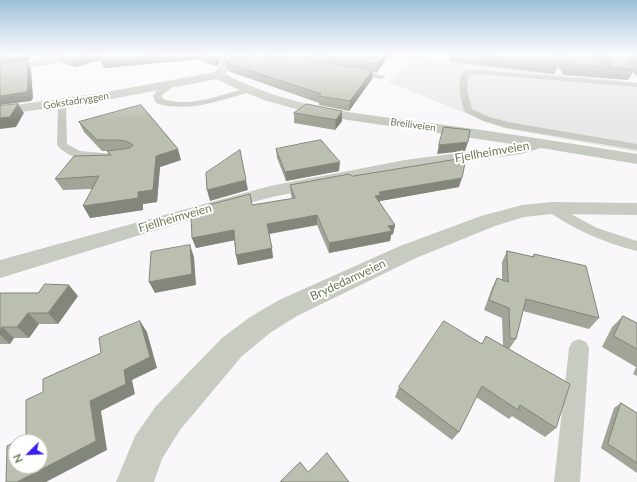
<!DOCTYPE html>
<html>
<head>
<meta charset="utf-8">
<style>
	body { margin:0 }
	#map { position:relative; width:637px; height:482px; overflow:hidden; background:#f9f7fa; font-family:Lato,sans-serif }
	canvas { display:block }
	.north { position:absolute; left:8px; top:434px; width:40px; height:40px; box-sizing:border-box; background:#fff; border:1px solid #c5c9bd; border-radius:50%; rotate:246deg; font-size:11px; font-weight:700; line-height:16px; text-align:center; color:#6e7959 }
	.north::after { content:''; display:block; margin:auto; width:14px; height:18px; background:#361ff2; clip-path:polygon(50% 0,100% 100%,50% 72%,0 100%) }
</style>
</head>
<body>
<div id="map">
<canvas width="637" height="482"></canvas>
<div class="north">N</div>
</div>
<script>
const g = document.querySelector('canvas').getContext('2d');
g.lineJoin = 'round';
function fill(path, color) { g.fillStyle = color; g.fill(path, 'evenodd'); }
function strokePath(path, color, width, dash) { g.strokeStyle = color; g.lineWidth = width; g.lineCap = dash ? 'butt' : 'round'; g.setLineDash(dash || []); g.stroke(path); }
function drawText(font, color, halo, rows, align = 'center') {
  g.font = font + ' Lato,sans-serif'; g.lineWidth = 4; g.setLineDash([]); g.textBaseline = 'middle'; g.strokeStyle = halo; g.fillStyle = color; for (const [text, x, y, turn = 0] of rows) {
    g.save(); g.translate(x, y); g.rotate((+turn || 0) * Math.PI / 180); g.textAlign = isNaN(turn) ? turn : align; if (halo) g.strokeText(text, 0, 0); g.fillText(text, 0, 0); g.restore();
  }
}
fill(new Path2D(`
	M412,56L637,83V152L503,128L388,82Z`), '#e9e8e8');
fill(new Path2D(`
	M315,54H322L314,60L319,65L325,67V69L315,67L308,62V58Z
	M350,70L382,75L386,77L382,79L353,74H350Z
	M478,70L637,83V87L478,74L468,76L467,90L472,109L489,117L508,122L637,144V150L507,128L483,121L465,112C461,104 455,76 465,71C468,70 474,70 478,70Z
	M169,82H175L176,84L161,96L163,99C191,108 220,95 247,88L251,90L250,92C219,101 188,113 156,103L153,96L157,90Z
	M62,101L66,104L67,144L80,151L114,154L116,156L114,158C97,163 68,160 57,145L58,104Z
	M552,204L597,228L637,241V251C604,243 576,230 547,211L545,208L547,205Z
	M579,339L586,342L589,348L580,482H554L569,348L572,342Z`), '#c8cbc2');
fill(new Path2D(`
	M69,54H83L81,56L52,64L0,72V66L52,58Z
	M215,54H225L231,59V64L225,74C293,109 356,113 430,123C499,132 568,143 637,154V164L541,148L521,154L405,170L272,197L202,216L0,278V260L270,186L405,160L519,145L321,116L264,100L239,90L217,79L101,101L0,115V107L101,93L215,72L221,64V60Z
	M355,54H405C398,62 362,61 355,54Z
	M552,202L637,203V215L552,214L524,217L495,226L416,258L297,316L270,333L242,356L180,430L162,459L154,482H116L135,436L156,406L222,338L250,317L279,300L400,246L481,216L522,205Z`), '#c8cbc2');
fill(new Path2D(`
	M0,54H64L43,58L30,54V60Z
	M65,54H218L220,61L217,67L201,61V59L104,68L101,60L76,67L61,63L58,55Z
	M227,54H306L308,56L315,61H318L316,60V54H386L385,61L376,73L373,72L372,79L349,111L319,105V103L228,71L227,63L231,58Z
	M450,54H637V76L633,72L628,80L564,75L558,67L554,74L450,62Z
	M294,113L342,121L335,130L294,123Z
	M79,122L181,160L160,167L157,202L143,204V210L90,218L92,189L63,190L55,179L109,155L107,151H102L84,132Z
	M276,149L339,171L286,181L277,158Z
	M352,176L459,187L380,201V203L395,225L393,234L391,235L390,241L329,253L317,225L269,234L273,258L238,265L236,255L234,240L196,248L192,238L252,205L292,199L291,195L290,185Z
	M507,251L532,257L534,254L599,318L589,329L523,311L516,339L509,349L556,428L545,437L512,416L509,419L476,397L459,432L452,440L395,397L399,387L482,343L503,346L502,318L484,310L492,288L497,278L502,280V262Z
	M0,293L78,296L58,324H39L29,338H14L10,344H0Z
	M623,316L637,323V376L633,374L636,367L602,347L612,327Z
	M621,403L637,413V473L601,448L614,408Z`), '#a1a497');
fill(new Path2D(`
	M18,54H30V60L0,64V56Z
	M41,54H64L43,58Z
	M95,54H106L108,58L76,67L73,59Z
	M179,54H199L201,59L104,68L101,60Z
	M218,54L220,61L217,67L215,59Z
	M232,54H264L232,59Z
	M266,54H297L267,61Z
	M386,54L385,61L376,73L377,64Z
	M27,61L31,69L33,98L31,101L0,105V96Z
	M373,70L372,79L349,111L350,101Z
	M18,104L24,113L16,127L0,129V118Z
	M342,111V121L335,130L336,120Z
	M468,142L465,151L437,154L439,145Z
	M178,149L181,160L160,167L157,202L143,204V210L90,218L83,206L138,192L156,156Z
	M340,162L339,171L286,181L285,172Z
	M462,178L459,187L380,201V205L375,196L379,192Z
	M246,180L248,190L210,201L207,190Z
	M317,215V225L268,234L267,224Z
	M395,225L393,234L391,235L390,241L329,253V243L388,226Z
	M234,230L236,240L196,248L192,238Z
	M190,245L194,257L196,285L155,293L149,282Z
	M272,248L273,258L238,265L236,255Z
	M69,285L78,296L58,324L48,313Z
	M28,313L39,324L29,338L17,327Z
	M140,321L147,332L157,368L132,380L135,394L101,411L107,450L46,482H17L90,401L124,370Z
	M2,327L14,338L10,344L0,335V330Z`), '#83867b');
const building = new Path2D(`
	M0,54H18L0,56Z
	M65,54H95L73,59L58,55Z
	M104,54H179L101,60Z
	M200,54H218L215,59Z
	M254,54H266L271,58L294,54H306L308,56L315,61L373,70L350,101L319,96L321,94L227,63L230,59Z
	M318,54H386L377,64L320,55Z
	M471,54H555L559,63Z
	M560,54H592L603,65H611V59L604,54H637V59L629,58L627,61L635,69L570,64Z
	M27,61L28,89L26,92L0,96V65Z
	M18,104L10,117L0,118V106Z
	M307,104L342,111L336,120L294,113Z
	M141,105L178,149L156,156L153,190L138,192V198L83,206L99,176L55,179L74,156L111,155L107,151L130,148L133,145L128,142L120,140H97L79,122Z
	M444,127L470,130L468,142L439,145Z
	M321,140L340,162L285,172L276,149Z
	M240,150L246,180L207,190L206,173Z
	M466,158L462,178L379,192L381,195L375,196L395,225L388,226L392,231L329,243L317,215L267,224L272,248L236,255L234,230L192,238L191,215L209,212L208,205L250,194L252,205L295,198L290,185L349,174L352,176Z
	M190,245L192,274L149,282L151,252Z
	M507,251L534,257V254L586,266L599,318L526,299L516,339L510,338L509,308L489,300L497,278L508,282Z
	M45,284L69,285L48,313H28L17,327H2L0,330V293H38Z
	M623,316L637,323V349L614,336Z
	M140,321L150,357L124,370L126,384L90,401L96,441L17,482H6L7,446L26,436V400L43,392V379L101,353L99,338ZM16,442H40V466H16Z
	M444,321L482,344L486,336L570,384L556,428L520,405L518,410L482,386L459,432L399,387Z
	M621,403L637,413V463L608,444Z
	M327,453L349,482H280L300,462L308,472Z`);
fill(building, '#bbbfb0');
strokePath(building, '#83867b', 1);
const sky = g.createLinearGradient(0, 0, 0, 121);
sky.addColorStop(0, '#9ec0d9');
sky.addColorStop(0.45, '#fcfbfd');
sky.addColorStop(1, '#fcfbfd00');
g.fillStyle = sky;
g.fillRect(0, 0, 637, 121);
drawText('10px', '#6e7959', '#fff', [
	["Gokstadryggen",76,101,-9],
	["Breiliveien",413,125,8]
]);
drawText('12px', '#6e7959', '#fff', [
	["Fjellheimveien",492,152,-10],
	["Fjellheimveien",175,218,-16],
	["Brydedamveien",348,280,-25]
]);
</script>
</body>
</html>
